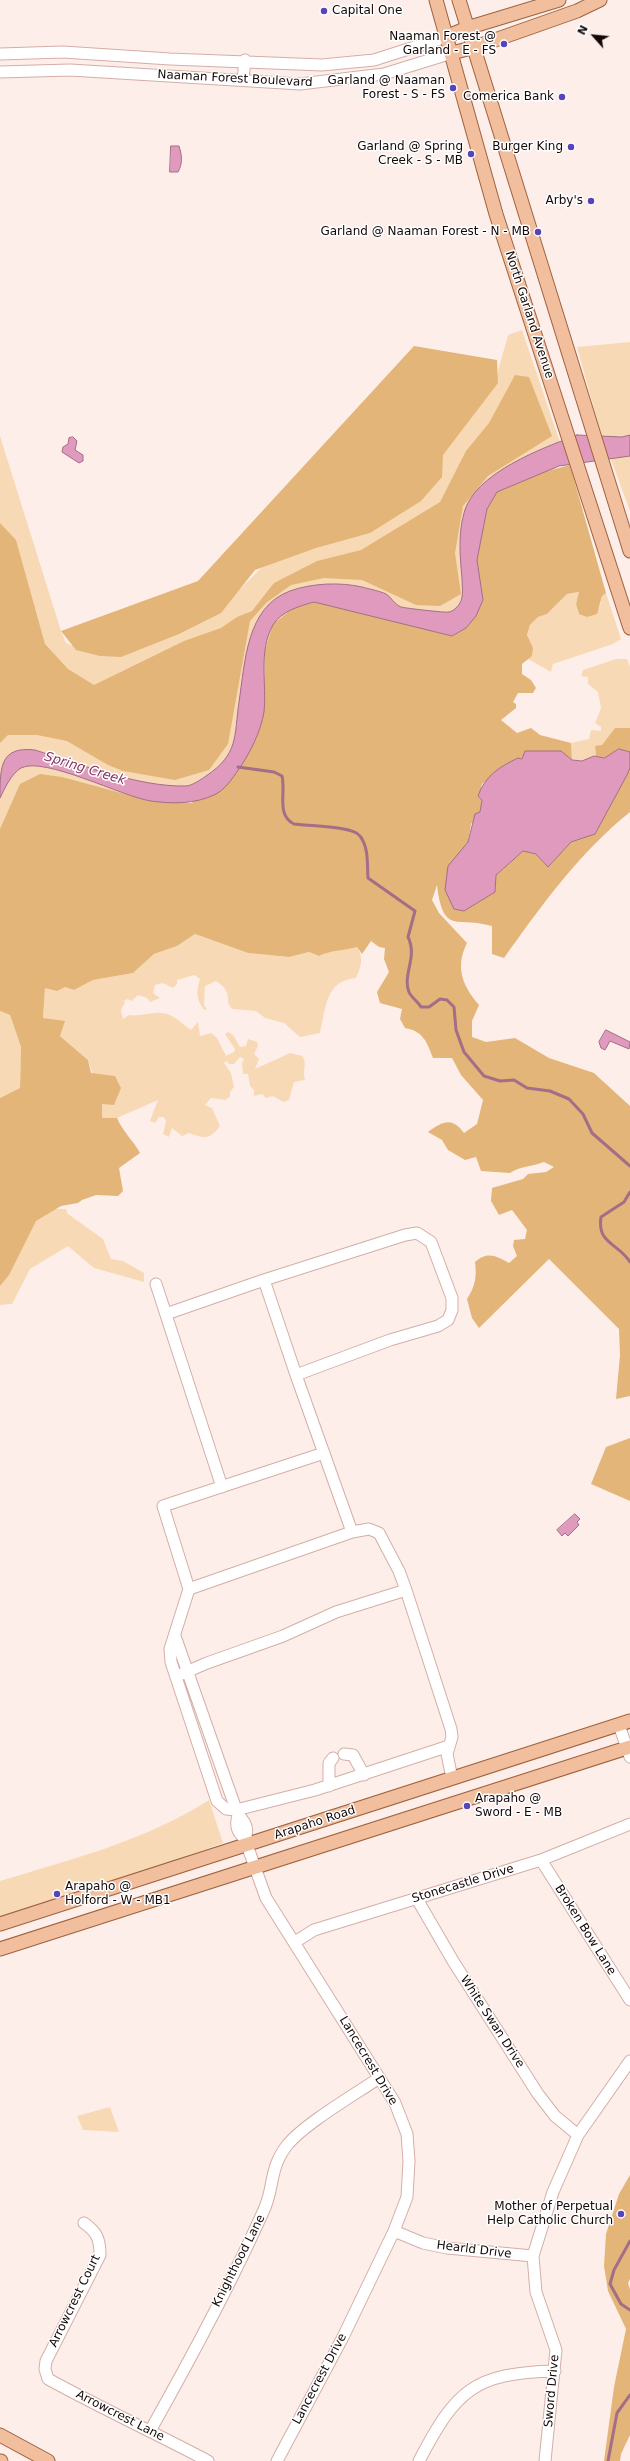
<!DOCTYPE html>
<html>
<head>
<meta charset="utf-8">
<style>
	body { margin:0 }
	#map { position:relative; width:630px; height:2461px; overflow:hidden; background:#feeeea; font-family:"DejaVu Sans",sans-serif }
	canvas { display:block }
	.north { position:absolute; left:574px; top:16px; width:40px; height:40px; -webkit-text-stroke:3px #fff; paint-order:stroke; rotate:297deg; font-size:11px; font-weight:700; line-height:16px; text-align:center; color:#140807 }
	.north::after { content:''; display:block; margin:auto; width:14px; height:18px; background:#140807; clip-path:polygon(50% 0,100% 100%,50% 72%,0 100%) }
</style>
</head>
<body>
<div id="map">
<canvas width="630" height="2461"></canvas>
<div class="north">N</div>
</div>
<script>
const g = document.querySelector('canvas').getContext('2d');
g.lineJoin = 'round';
function fill(path, color) { g.fillStyle = color; g.fill(path, 'evenodd'); }
function strokePath(path, color, width, dash) { g.strokeStyle = color; g.lineWidth = width; g.lineCap = dash ? 'butt' : 'round'; g.setLineDash(dash || []); g.stroke(path); }
function drawText(font, color, halo, rows, align = 'center') {
  g.font = font + ' "DejaVu Sans",sans-serif'; g.lineWidth = 3; g.setLineDash([]); g.textBaseline = 'middle'; g.strokeStyle = halo; g.fillStyle = color; for (const [text, x, y, turn = 0] of rows) {
    g.save(); g.translate(x, y); g.rotate((+turn || 0) * Math.PI / 180); g.textAlign = isNaN(turn) ? turn : align; if (halo) g.strokeText(text, 0, 0); g.fillText(text, 0, 0); g.restore();
  }
}
fill(new Path2D(`
	M522,330L564,454L473,609L235,766L188,788L127,782L173,928L0,971V436L61,631L66,643L87,652L220,609L261,568L314,544L440,454L495,382L508,335Z
	M630,342V511L599,427L577,347Z
	M580,592L576,604L579,614L600,606L602,596L606,593L621,639L613,644L553,664L551,672L528,659L532,656L527,635L530,625L538,617L547,614L567,594Z
	M616,659H627L630,667V728H615L602,746H595L596,756L582,761L572,760L571,743L589,739L591,730L601,731V727L595,723L601,708L598,692L588,684V677L581,676L583,670Z
	M195,934L248,953L289,957L309,952L319,956C331,950 344,951 357,947C364,958 361,967 356,978C325,981 326,1008 320,1033L300,1037L284,1023L265,1018L256,1011L232,1009L228,1003C229,992 225,987 216,981L205,986L204,1005L207,1009L204,1010C196,999 196,992 200,979L194,975L177,980V984L173,988L163,983L155,985L153,993L160,998L150,1002L147,998L138,995L132,1001L127,999L123,1002H125L121,1010L123,1019L129,1015C140,1017 150,1012 161,1013C173,1013 182,1024 191,1030L198,1022L200,1036L211,1033L217,1038L226,1056L234,1052L235,1049L225,1034L228,1032L233,1035L240,1047L246,1046L248,1039L257,1042L258,1046L254,1054L259,1059L255,1069L290,1053L302,1056C308,1062 302,1072 305,1080L294,1082L289,1100L283,1102L273,1096L266,1098L262,1094L254,1096V1090L250,1086L248,1074H243L242,1063L244,1059L240,1057L234,1064H229L226,1061L224,1063L231,1073L234,1087L230,1092V1097L225,1100L211,1098L205,1105L212,1108L220,1126C209,1140 206,1139 189,1133L182,1136L172,1128L169,1137L163,1134L166,1121L164,1117H159L155,1123L150,1121L158,1100L117,1118H102V1104L88,1060L60,1036L43,1018L45,988L65,987L74,990L93,980L133,973L154,954L177,946Z
	M0,1011L10,1015L21,1047L20,1088L0,1098Z
	M54,1209H66L68,1214L103,1239L111,1259L123,1261L144,1273V1282L94,1268L68,1246L30,1269L12,1304L0,1305V1286C16,1267 19,1238 36,1221C40,1216 49,1213 54,1209Z
	M209,1800L223,1843L148,1870H144L0,1918V1881C72,1859 145,1841 209,1800Z
	M110,2107L119,2132L83,2130L77,2116Z`), '#f7dab5');
fill(new Path2D(`
	M414,346L497,360L498,383L443,455L442,477L421,501L370,533L316,548L255,570L221,613L179,634L121,657L100,656L76,650L61,631L198,581Z
	M515,375L529,377L552,436L488,476L463,506L455,553L461,594L440,606L416,605L362,580L324,578L291,585L266,603L250,621L228,744L209,770L175,780L123,771L108,765L67,741L37,735H8L0,743V523L16,540L45,644L68,669L94,685L184,641L221,628L237,617L252,611L274,583L317,561L361,550L440,502L466,451L489,423Z
	M570,465L606,593L602,596L597,614L587,617L579,614L576,604L579,592L567,594L547,614L538,617L530,625L527,635L533,648L532,656L522,664V674L531,680L536,688L533,693H518L513,702L516,704V708L501,720L517,733L531,728L540,735L571,743L572,760L561,751L545,753L538,751L507,764L482,784L479,796L482,800L480,812L471,824L468,842L454,860L464,911L495,892L496,875L523,851L536,854L548,867L571,842L595,834L630,768V812C579,853 542,905 504,958L492,954V926C457,916 443,936 437,885L432,900L439,913L467,943C455,967 462,985 479,1005L472,1021V1037L486,1042L515,1038L549,1058L594,1073L630,1106V1396L616,1399L620,1355L619,1329L549,1259L479,1328L472,1318L467,1299C475,1287 477,1277 475,1262C488,1251 496,1256 509,1263L517,1256L513,1246L514,1240L525,1239L527,1230L512,1210L499,1215L491,1201L492,1188L523,1179L528,1174L546,1172L554,1167L544,1162C532,1167 520,1166 510,1173L481,1171L476,1157L465,1160L448,1150L442,1140L428,1132C443,1121 452,1117 464,1133L477,1124L483,1100L461,1075L452,1058H433C427,1042 423,1031 405,1028L400,1019L402,1009L380,1003L377,992L389,972L384,959L385,948L379,947L371,941L362,954L357,947C344,951 331,950 319,956L309,952L289,957L248,953L195,934L177,946L154,954L133,973L93,980L74,990L65,987L57,991L45,988L43,1018L65,1021L60,1036L88,1060L91,1073L115,1076L121,1088L114,1105L102,1104V1118H117C123,1132 133,1140 140,1153L119,1168L123,1191L118,1196L96,1195L82,1200L78,1203L61,1206L36,1221L9,1275L0,1286V1098L20,1088L21,1047L10,1015L0,1011V829L20,784L40,774L62,777L151,801L192,803L264,712L265,650L273,624L293,608L314,602L452,636L466,628L483,600L477,560L487,509L497,492L540,473Z
	M615,728H630V752L619,749L604,758L596,756L595,746L602,745Z
	M630,1438V1501L591,1484L606,1447Z
	M630,2175V2279L628,2283L630,2289V2435L621,2454L620,2461H604L614,2387L626,2329L608,2291L604,2266L606,2234L619,2194Z`), '#e3b579');
const water = new Path2D(`
	M171,146H179C182,156 183,163 178,172H170Z
	M577,435L622,437L630,435V456L559,466L497,492L487,509L477,560L483,600L476,616L466,628L452,636L314,602C300,606 281,611 273,625C258,651 267,684 264,712C261,731 250,753 239,769C232,779 225,790 214,795C195,804 172,804 151,801C123,797 44,756 21,768C11,774 5,788 0,798C0,767 0,746 35,750C79,764 139,787 185,786C192,786 200,780 206,776C239,754 234,736 239,702C245,663 246,607 290,591C312,583 340,582 362,587C369,589 380,591 386,594C392,598 394,604 401,607C404,608 446,613 449,612C451,612 455,609 456,608C465,600 462,589 462,578C460,557 458,534 464,513C474,473 543,448 577,435Z
	M73,437L77,441L75,450L83,455V461L79,463L62,452L63,447L68,444L69,438Z
	M619,749L630,752V768L627,775L595,834L571,842L548,867L536,854L523,851L496,875L495,892L464,911L454,909L445,890L448,866L468,842L475,814L480,812L482,800L478,796C485,776 499,767 518,758L522,759L525,751H561L572,760L582,761L594,756L604,758Z
	M606,1030L630,1042L629,1049L610,1041L605,1050L601,1048L599,1042Z
	M575,1514L580,1519L577,1522L579,1525L568,1536L565,1533L562,1536L557,1530Z`);
fill(water, '#e09abd');
strokePath(water, '#a36e86', 1);
strokePath(new Path2D(`
	M238,767L274,772L282,776C286,793 276,815 294,824C307,826 353,826 360,836C369,848 367,864 368,878L415,911L408,937C418,957 402,975 409,992C411,997 418,1002 421,1007H429L440,999L447,1000L454,1007L456,1030L464,1052L484,1076L500,1081L514,1080L527,1088L550,1091L569,1099L583,1114L592,1133L630,1166
	M630,1192L624,1202L601,1217C597,1244 618,1243 630,1262
	M630,2241L614,2270L610,2284L621,2304L630,2310
	M608,2461L617,2413L630,2395`), '#a36e86', 3);
const minor = new Path2D(`
	M0,54L63,52L170,59L322,65L374,60L446,37
	M0,72L70,70L300,84L384,74L452,53
	M243,80L245,60
	M156,1284L222,1487
	M166,1314L264,1280
	M296,1375L264,1280L405,1235L417,1233L431,1242L452,1298V1310L448,1320L438,1326L390,1340L296,1375L352,1532
	M189,1589L163,1506L324,1453
	M406,1590L399,1571L379,1533L369,1529L352,1532L189,1589L170,1649L171,1662L217,1801L226,1809L236,1810L315,1790L449,1746
	M175,1636L238,1815C246,1822 249,1829 245,1839C237,1832 235,1826 238,1815
	M177,1676L207,1663L283,1636L336,1612L406,1590L451,1729L452,1737L447,1754L452,1778
	M619,1725L630,1757
	M344,1754L353,1755L364,1775
	M329,1786V1763L333,1758
	M247,1845L266,1898L395,2103L407,2134L409,2161L407,2197L394,2231L343,2337L277,2461
	M541,1860L630,2000
	M417,1899L453,1961L538,2094L555,2116L578,2135
	M295,1942L314,1930L541,1860L630,1824
	M84,2223C97,2232 100,2239 100,2255L46,2361L45,2369L48,2379C101,2408 155,2433 208,2461
	M394,2231L423,2243L447,2248L533,2256
	M150,2431C190,2360 230,2286 263,2212C275,2188 268,2169 288,2144C306,2123 354,2095 379,2078
	M419,2461C456,2390 474,2373 555,2371
	M545,2461L556,2350L536,2292L533,2256L553,2192L578,2135L630,2061`);
const major = new Path2D(`
	M436,0L496,214L630,628
	M459,0L630,551
	M446,37L467,28L559,0
	M452,53L475,47L577,11L600,0
	M0,1924L630,1721
	M0,1949L630,1747
	M0,2435L48,2461
	M0,2461H1`);
strokePath(minor, '#d4aea7', 13);
strokePath(major, '#9e623f', 15);
strokePath(minor, '#fff', 11);
strokePath(major, '#f1be9e', 13);
for (const [x, y, r, color] of [
	[324,11,4,"#5743bb"],
	[504,44,4,"#5743bb"],
	[453,88,4,"#5743bb"],
	[562,97,4,"#5743bb"],
	[571,147,4,"#5743bb"],
	[471,154,4,"#5743bb"],
	[591,201,4,"#5743bb"],
	[538,232,4,"#5743bb"],
	[467,1806,4,"#5743bb"],
	[57,1894,4,"#5743bb"],
	[621,2214,4,"#5743bb"]
]) { const dot = new Path2D(); dot.arc(x, y, r, 0, 2 * Math.PI); g.fillStyle = color; g.fill(dot); strokePath(dot, '#fff', 1.5); }
drawText('12px', '#140807', '#fff', [
	["Capital One",332,11,"left"],
	["Naaman Forest @",496,37],
	["Garland - E - FS",496,51],
	["Garland @ Naaman",445,81],
	["Forest - S - FS",445,95],
	["Comerica Bank",554,97],
	["Garland @ Spring",463,147],
	["Creek - S - MB",463,161],
	["Burger King",563,147],
	["Arby's",583,201],
	["Garland @ Naaman Forest - N - MB",530,232],
	["Arapaho @",475,1799,"left"],
	["Sword - E - MB",475,1813,"left"],
	["Arapaho @",65,1887,"left"],
	["Holford - W - MB1",65,1901,"left"],
	["Mother of Perpetual",613,2207],
	["Help Catholic Church",613,2221]
], 'right');
drawText('12px', '#140807', '#fff', [
	["Naaman Forest Boulevard",235,79,3],
	["North Garland Avenue",529,315,72],
	["Arapaho Road",315,1823,-18],
	["Stonecastle Drive",463,1884,-17],
	["Broken Bow Lane",585,1930,58],
	["White Swan Drive",492,2022,57],
	["Lancecrest Drive",368,2061,59],
	["Hearld Drive",474,2250,7],
	["Knighthood Lane",239,2261,-63],
	["Arrowcrest Court",75,2301,-64],
	["Lancecrest Drive",320,2379,-62],
	["Sword Drive",552,2391,-85],
	["Arrowcrest Lane",120,2416,27]
]);
drawText('italic 13px', '#873563', '#fff', [
	["Spring Creek",85,769,17]
]);
</script>
</body>
</html>
